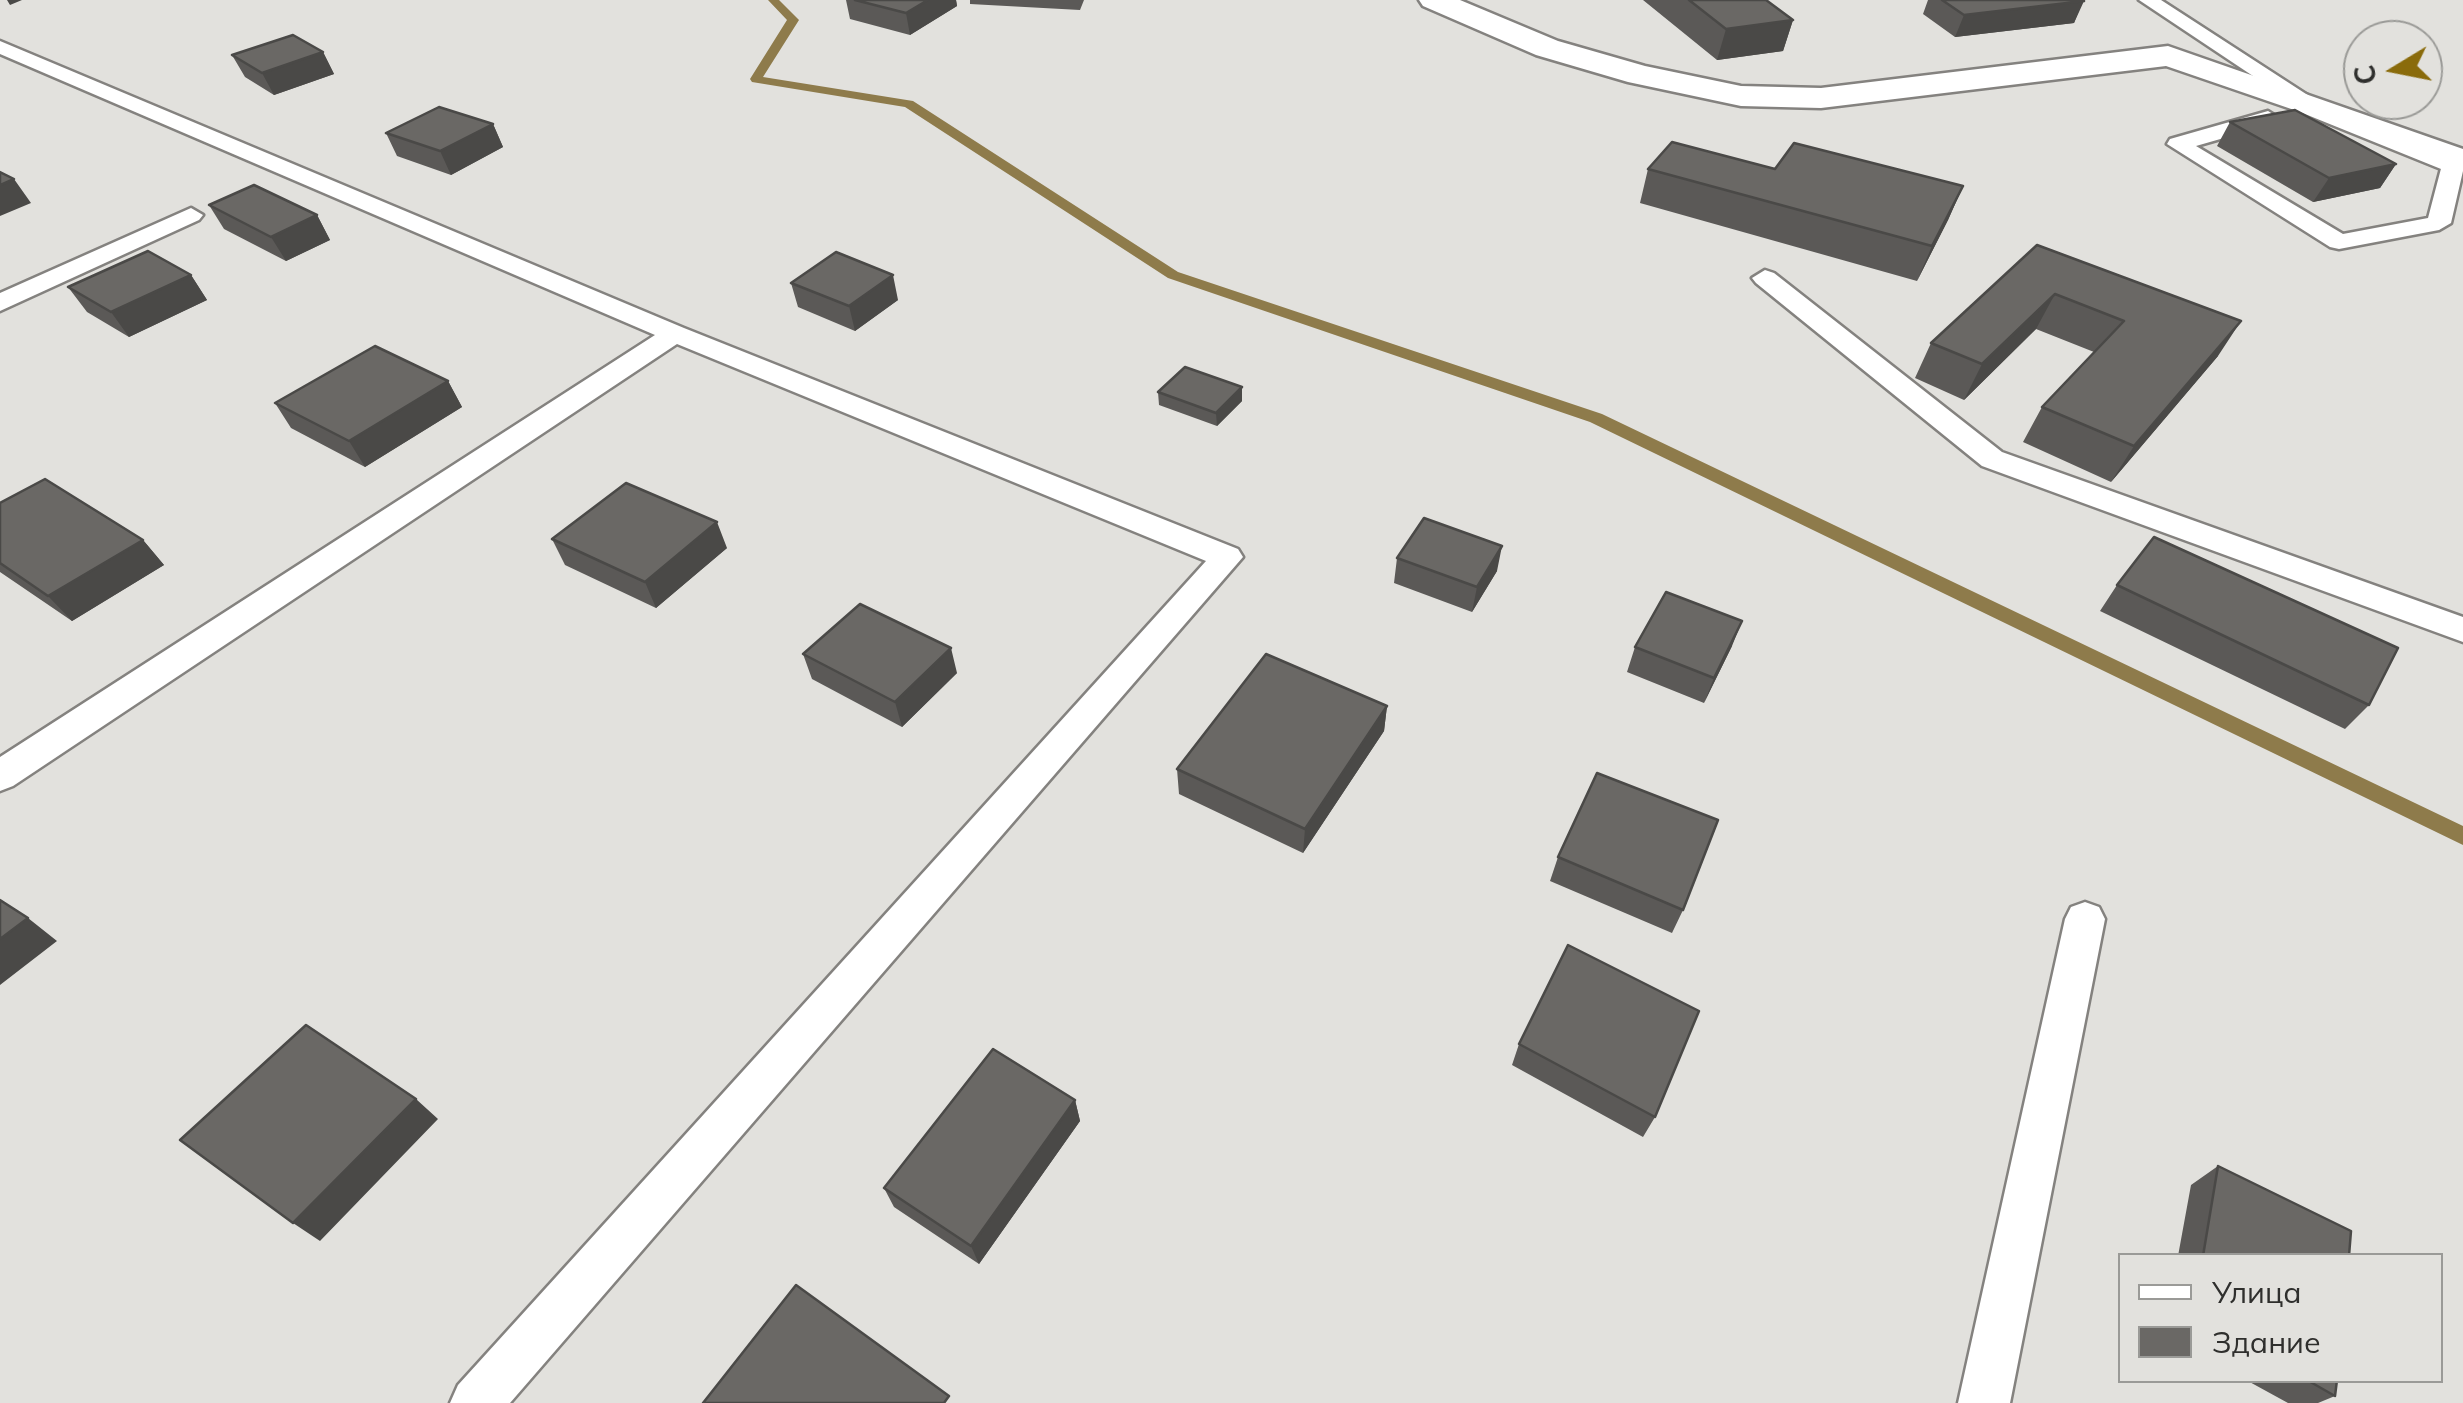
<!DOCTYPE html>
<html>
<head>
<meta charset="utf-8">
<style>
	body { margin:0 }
	#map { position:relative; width:2463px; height:1403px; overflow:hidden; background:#e2e1dd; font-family:Mulish,sans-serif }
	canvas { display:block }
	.legend { position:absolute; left:2118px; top:1253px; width:325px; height:130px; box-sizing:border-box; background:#e2e1dd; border:2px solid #9a9a97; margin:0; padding:12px 18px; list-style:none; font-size:30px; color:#2f2f2d }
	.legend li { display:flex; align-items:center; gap:20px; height:50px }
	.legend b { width:50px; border:2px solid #9a9a97 }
	.north { position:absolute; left:2343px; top:20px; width:100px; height:100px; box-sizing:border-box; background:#e2e1dd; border:2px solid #9a9a97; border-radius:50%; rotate:260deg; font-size:28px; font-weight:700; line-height:40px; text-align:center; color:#2f2f2d }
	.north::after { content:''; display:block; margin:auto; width:35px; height:45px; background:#8a6b0b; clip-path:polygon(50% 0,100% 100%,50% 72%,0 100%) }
</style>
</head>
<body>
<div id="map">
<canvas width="2463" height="1403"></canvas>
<ul class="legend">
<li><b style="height:12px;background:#fff"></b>Улица</li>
<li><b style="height:28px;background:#6a6865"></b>Здание</li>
</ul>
<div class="north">С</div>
</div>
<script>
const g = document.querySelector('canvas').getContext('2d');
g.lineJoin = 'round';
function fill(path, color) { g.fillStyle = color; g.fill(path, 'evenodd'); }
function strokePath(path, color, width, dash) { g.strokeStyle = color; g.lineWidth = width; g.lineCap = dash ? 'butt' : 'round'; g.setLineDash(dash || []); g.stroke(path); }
fill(new Path2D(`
	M768,0H779L799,20L763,77L913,101L1178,272L1602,414L2463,826V845L1590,422L1168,278L905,107L752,82L750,79L787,20Z`), '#8e7b4b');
const lane = new Path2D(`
	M2139,0H2161L2323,105L2312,111L2304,110Z
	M0,41L684,328L1238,549L1243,557L510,1403H450L458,1385L1206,561L677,344L13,786L0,791V757L655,335L0,54Z
	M2268,111L2279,118L2276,123L2196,146L2343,234L2428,218L2443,161L2446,156H2462L2463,171L2451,223L2439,230L2339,249L2330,247L2167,144L2170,139Z
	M191,208L203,215L199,220L0,311V293Z
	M1765,270L1774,273L2002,452L2463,617V642L1982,466L1756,283L1752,278Z
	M2085,902L2099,907L2105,919L2010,1403H1958L2065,919L2071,907Z`);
const street = new Path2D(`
	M1419,0H1460L1558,41L1645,66L1741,86L1821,88L2168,46L2463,149V171L2441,169L2300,112L2166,66L1821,108L1741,106L1628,82L1536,55L1423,6Z`);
strokePath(lane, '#84827f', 5);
strokePath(street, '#84827f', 5);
fill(lane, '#fff');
fill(street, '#fff');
fill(new Path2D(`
	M846,0H956L957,6L910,35L850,19Z
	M970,0H1084L1080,10L970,4Z
	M1643,0H1766L1793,20L1783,51L1717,60Z
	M1928,0H2083L2074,23L1955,37L1923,14Z
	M323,52L334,74L274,95L245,77L232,55Z
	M2230,122L2396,164L2380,188L2313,202L2217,146Z
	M493,124L503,147L451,175L397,156L386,133Z
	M1648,169H1775L1963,186L1948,220L1917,281L1640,203Z
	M209,205L317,215L330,240L286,261L224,229Z
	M2037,245L2218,356L2111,482L2023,442L2042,407L2094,352L2036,329L1964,400L1915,378L1931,343Z
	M191,275L207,300L129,337L87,312L68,287Z
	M791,283L898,300L855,331L798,307Z
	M448,381L462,407L365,467L291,428L275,403Z
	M1242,387V401L1217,426L1159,405L1158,392Z
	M0,503L143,540L164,565L72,621L0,572Z
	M552,539L727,548L656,608L565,565Z
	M1397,558L1497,571L1472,612L1394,583Z
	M2117,585L2369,705L2345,729L2100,611Z
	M1732,646L1704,703L1627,672L1635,647Z
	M803,654L957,673L902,727L812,679Z
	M1387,706L1384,731L1303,853L1179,794L1177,769Z
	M1558,857L1683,910L1672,933L1550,881Z
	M1519,1044L1655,1117L1643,1137L1512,1065Z
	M1075,1100L1080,1121L979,1264L894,1207L884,1188Z
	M2218,1166L2349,1256H2178L2191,1185Z
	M2246,1380H2337L2335,1396L2318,1403H2288Z`), '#5b5957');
fill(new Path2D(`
	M7,0H22L10,5Z
	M928,0H956L957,6L910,35L906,13Z
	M2084,1L2074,23L1955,37L1964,15Z
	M1793,20L1783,51L1717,60L1726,29Z
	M323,52L334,74L274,95L262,73Z
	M493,124L503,147L451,175L440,151Z
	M2396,164L2380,188L2313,202L2329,178Z
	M14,179L31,203L0,216V185Z
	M1963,186L1948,220L1917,281L1932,246Z
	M317,215L330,240L286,261L271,237Z
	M191,275L207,300L129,337L111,312Z
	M893,275L898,300L855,331L849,306Z
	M2055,294L2036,329L1964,400L1982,364Z
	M2241,321L2218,356L2111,482L2134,446Z
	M448,381L462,407L365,467L349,441Z
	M1242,387V401L1217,426L1216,413Z
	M717,522L727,548L656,608L645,582Z
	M143,540L164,565L72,621L48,596Z
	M1502,546L1497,571L1472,612L1477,587Z
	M1742,621L1732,646L1704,703L1714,678Z
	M951,648L957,673L902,727L895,702Z
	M1387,706L1384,731L1303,853L1305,829Z
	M28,918L57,941L0,985V939Z
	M416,1099L438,1119L320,1241L293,1223Z
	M1075,1100L1080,1121L979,1264L971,1246Z`), '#4a4947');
const building = new Path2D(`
	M855,0H928L906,13Z
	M1689,0H1766L1793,20L1726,29Z
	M1942,0H2083L2084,1L1964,15Z
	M293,35L323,52L262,73L232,55Z
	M439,107L493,124L440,151L386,133Z
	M2295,110L2396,164L2329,178L2230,122Z
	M1672,142L1775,169L1794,143L1963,186L1932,246L1648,169Z
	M0,172L14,179L0,185Z
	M254,185L317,215L271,237L209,205Z
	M2037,245L2241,321L2134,446L2042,407L2124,321L2055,294L1982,364L1931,343Z
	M148,251L191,275L111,312L68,287Z
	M836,252L893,275L849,306L791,283Z
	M375,346L448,381L349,441L275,403Z
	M1185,367L1242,387L1216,413L1158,392Z
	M45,479L143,540L48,596L0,563V503Z
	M626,483L717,522L645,582L552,539Z
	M1424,518L1502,546L1477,587L1397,558Z
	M2154,537L2398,648L2369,705L2117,585Z
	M1666,592L1742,621L1714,678L1635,647Z
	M860,604L951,648L895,702L803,654Z
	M1266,654L1387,706L1305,829L1177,769Z
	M1597,773L1718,820L1683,910L1558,857Z
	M0,900L28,918L0,939Z
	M1568,945L1699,1011L1655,1117L1519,1044Z
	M306,1025L416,1099L293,1223L180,1140Z
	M993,1049L1075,1100L971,1246L884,1188Z
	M2218,1166L2351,1231L2349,1256H2203Z
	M796,1285L949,1396L944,1403H703Z
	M2307,1380H2337L2335,1396Z`);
fill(building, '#6a6865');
strokePath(building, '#4a4947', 2.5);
</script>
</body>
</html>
